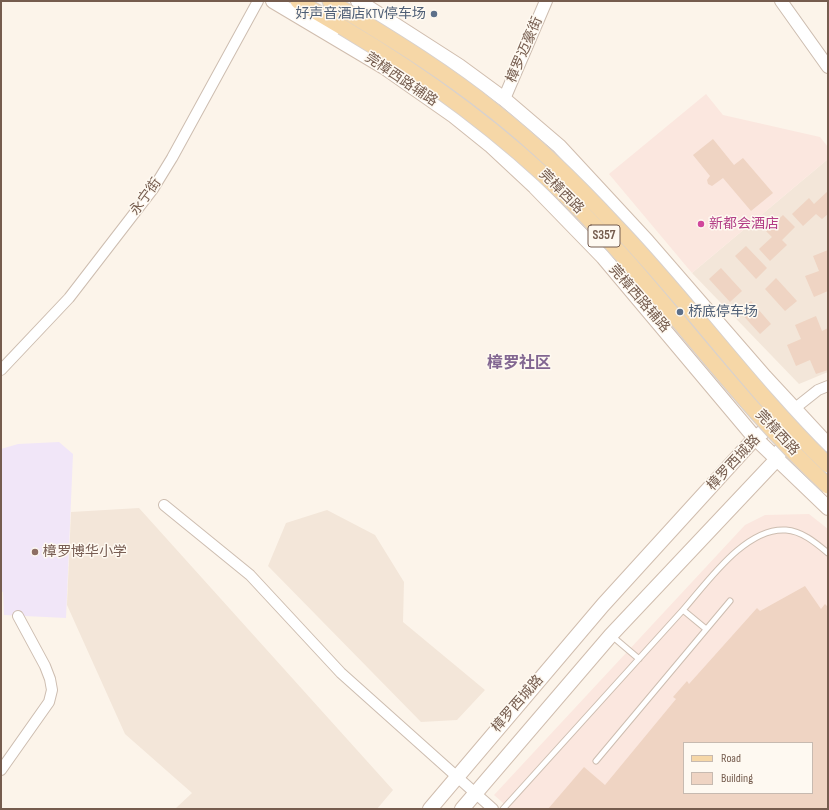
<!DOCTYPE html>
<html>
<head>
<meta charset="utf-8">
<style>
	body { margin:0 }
	#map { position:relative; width:829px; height:810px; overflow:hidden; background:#fcf4ea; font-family:"Sofia Sans Condensed",sans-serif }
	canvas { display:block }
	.frame { position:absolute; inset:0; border:2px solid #755c4e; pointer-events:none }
	.legend { position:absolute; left:683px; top:742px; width:130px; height:52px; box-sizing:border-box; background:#fef9f1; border:1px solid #c7bab0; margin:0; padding:5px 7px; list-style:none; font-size:12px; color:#755c4e }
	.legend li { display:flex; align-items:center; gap:8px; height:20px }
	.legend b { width:20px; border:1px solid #c7bab0 }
</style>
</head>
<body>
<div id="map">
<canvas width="829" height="810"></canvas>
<div class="frame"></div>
<ul class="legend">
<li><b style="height:5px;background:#f6d7a7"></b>Road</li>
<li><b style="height:11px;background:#efd4c3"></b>Building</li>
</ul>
</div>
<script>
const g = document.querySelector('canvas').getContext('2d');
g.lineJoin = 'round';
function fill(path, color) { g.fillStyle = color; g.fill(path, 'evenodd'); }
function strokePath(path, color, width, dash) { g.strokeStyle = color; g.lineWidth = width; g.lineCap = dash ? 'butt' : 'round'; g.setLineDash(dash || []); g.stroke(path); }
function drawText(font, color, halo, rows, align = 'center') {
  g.font = font + ' "Sofia Sans Condensed","Noto Sans SC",sans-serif'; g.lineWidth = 3; g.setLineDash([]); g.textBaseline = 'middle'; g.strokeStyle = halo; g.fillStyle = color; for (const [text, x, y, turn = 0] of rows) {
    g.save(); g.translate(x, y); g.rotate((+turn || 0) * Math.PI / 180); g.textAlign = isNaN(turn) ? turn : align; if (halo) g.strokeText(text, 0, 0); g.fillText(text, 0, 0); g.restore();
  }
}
fill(new Path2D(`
	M828,159V372L799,384L692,273Z
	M139,508L393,790L377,809H175L192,793L125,734L67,605L71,512Z
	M327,510L375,535L404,582L403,622L485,690L457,720L421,722L268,566L286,523Z`), '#f3e6d9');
fill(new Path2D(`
	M706,94L723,115L820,137L828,147V159L692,273L609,174Z
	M809,514L828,529V809H510L494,795L745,525L765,515ZM684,743H812V793H684Z`), '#fbe7df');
fill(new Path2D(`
	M59,442L73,454L66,618L4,615L3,592L1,591V449L18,444Z`), '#f1e6f8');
fill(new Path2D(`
	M713,139L734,165L743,158L773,193L751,211L723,178L712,186L708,184L707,180L710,176L693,155Z
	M828,191V214L822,219L816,214L803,226L792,214L809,198L814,204Z
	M783,215L795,227L782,240L787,245L770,261L759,249L772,237L766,231Z
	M746,246L767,268L756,279L735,256Z
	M828,250V291L814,297L805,276L819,271L813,256Z
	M721,268L742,291L730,302L709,279Z
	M776,278L797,301L785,311L765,289Z
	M751,301L771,324L760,334L739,311Z
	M816,316L822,331L828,328V370L816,374L810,360L796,366L787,345L801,339L795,325Z
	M805,586L821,609L825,604L828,607V809H548L584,767L605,785L676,699L673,697L687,681L689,684L757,608L760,611ZM684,743H812V793H684Z`), '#efd4c3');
const service = new Path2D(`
	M706,629L683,610C707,583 745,527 786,530C802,531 816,543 828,553
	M612,636L639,659
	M596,761L730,601
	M503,809L683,610`);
const minor = new Path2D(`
	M1,370L69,298L153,189L172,158L258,1
	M794,409L818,390L828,386
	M164,505L250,575L341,673L493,809
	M1,770L49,702L52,690L50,679L45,666L18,616`);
const tertiary = new Path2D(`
	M781,1L828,67
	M504,99L546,1`);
const secondary = new Path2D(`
	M273,1L384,67L454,116L490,145L535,187L603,257L755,438L828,508
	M358,1L459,66L504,99L559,146L647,241L765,377L828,445
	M430,809L603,605L755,438L792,410
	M462,809L611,635L777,459L780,451`);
const primary = new Path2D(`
	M298,1L342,27
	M330,1L344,10`);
strokePath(service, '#cdbdb0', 7);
strokePath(minor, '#cdbdb0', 12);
strokePath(tertiary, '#cdbdb0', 14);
strokePath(secondary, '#d0bdae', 16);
strokePath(primary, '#d8d1cd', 17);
strokePath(service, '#fff', 5);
strokePath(minor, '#fff', 10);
strokePath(tertiary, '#fff', 12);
strokePath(secondary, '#fff', 14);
strokePath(primary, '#f6d7a7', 15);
const primaryBridge = new Path2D(`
	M344,10C395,41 447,73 494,111C537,145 577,184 614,224C689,302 751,390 828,465
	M342,27C423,75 500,131 568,198C660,289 733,398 828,486`);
strokePath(primaryBridge, '#d8d1cd', 17, []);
strokePath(primaryBridge, '#f6d7a7', 15);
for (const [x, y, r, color] of [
	[434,14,4,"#5c6f8a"],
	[701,224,4,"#d1479c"],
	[680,312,4,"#5c6f8a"],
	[35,552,4,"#8d6e63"]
]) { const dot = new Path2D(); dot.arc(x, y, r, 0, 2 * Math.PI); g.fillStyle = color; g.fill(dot); strokePath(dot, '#fef9f1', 1.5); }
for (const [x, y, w] of [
	[604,236,32]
]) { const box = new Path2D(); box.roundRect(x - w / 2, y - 11, w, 22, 3); g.fillStyle = '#fef9f1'; g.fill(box); strokePath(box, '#755c4e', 1); }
drawText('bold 13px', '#755c4e', null, [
	["S357",604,236]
]);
drawText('14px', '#4e5e75', '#fef9f1', [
	["好声音酒店KTV停车场",426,14],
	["桥底停车场",688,312,"left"]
], 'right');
drawText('14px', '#755c4e', '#fef9f1', [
	["樟罗迈豪街",525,50,-67],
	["莞樟西路辅路",401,80,34],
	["莞樟西路",561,192,45],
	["永宁街",146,197,-54],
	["莞樟西路辅路",639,299,49],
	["莞樟西路",777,433,47],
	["樟罗西城路",734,463,-47],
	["樟罗西城路",518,704,-49]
]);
drawText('14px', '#b23c85', '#fef9f1', [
	["新都会酒店",709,224]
], 'left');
drawText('14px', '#785e54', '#fef9f1', [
	["樟罗博华小学",43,552]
], 'left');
drawText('bold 16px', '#826691', '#fef9f1', [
	["樟罗社区",519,364]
]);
</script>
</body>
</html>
